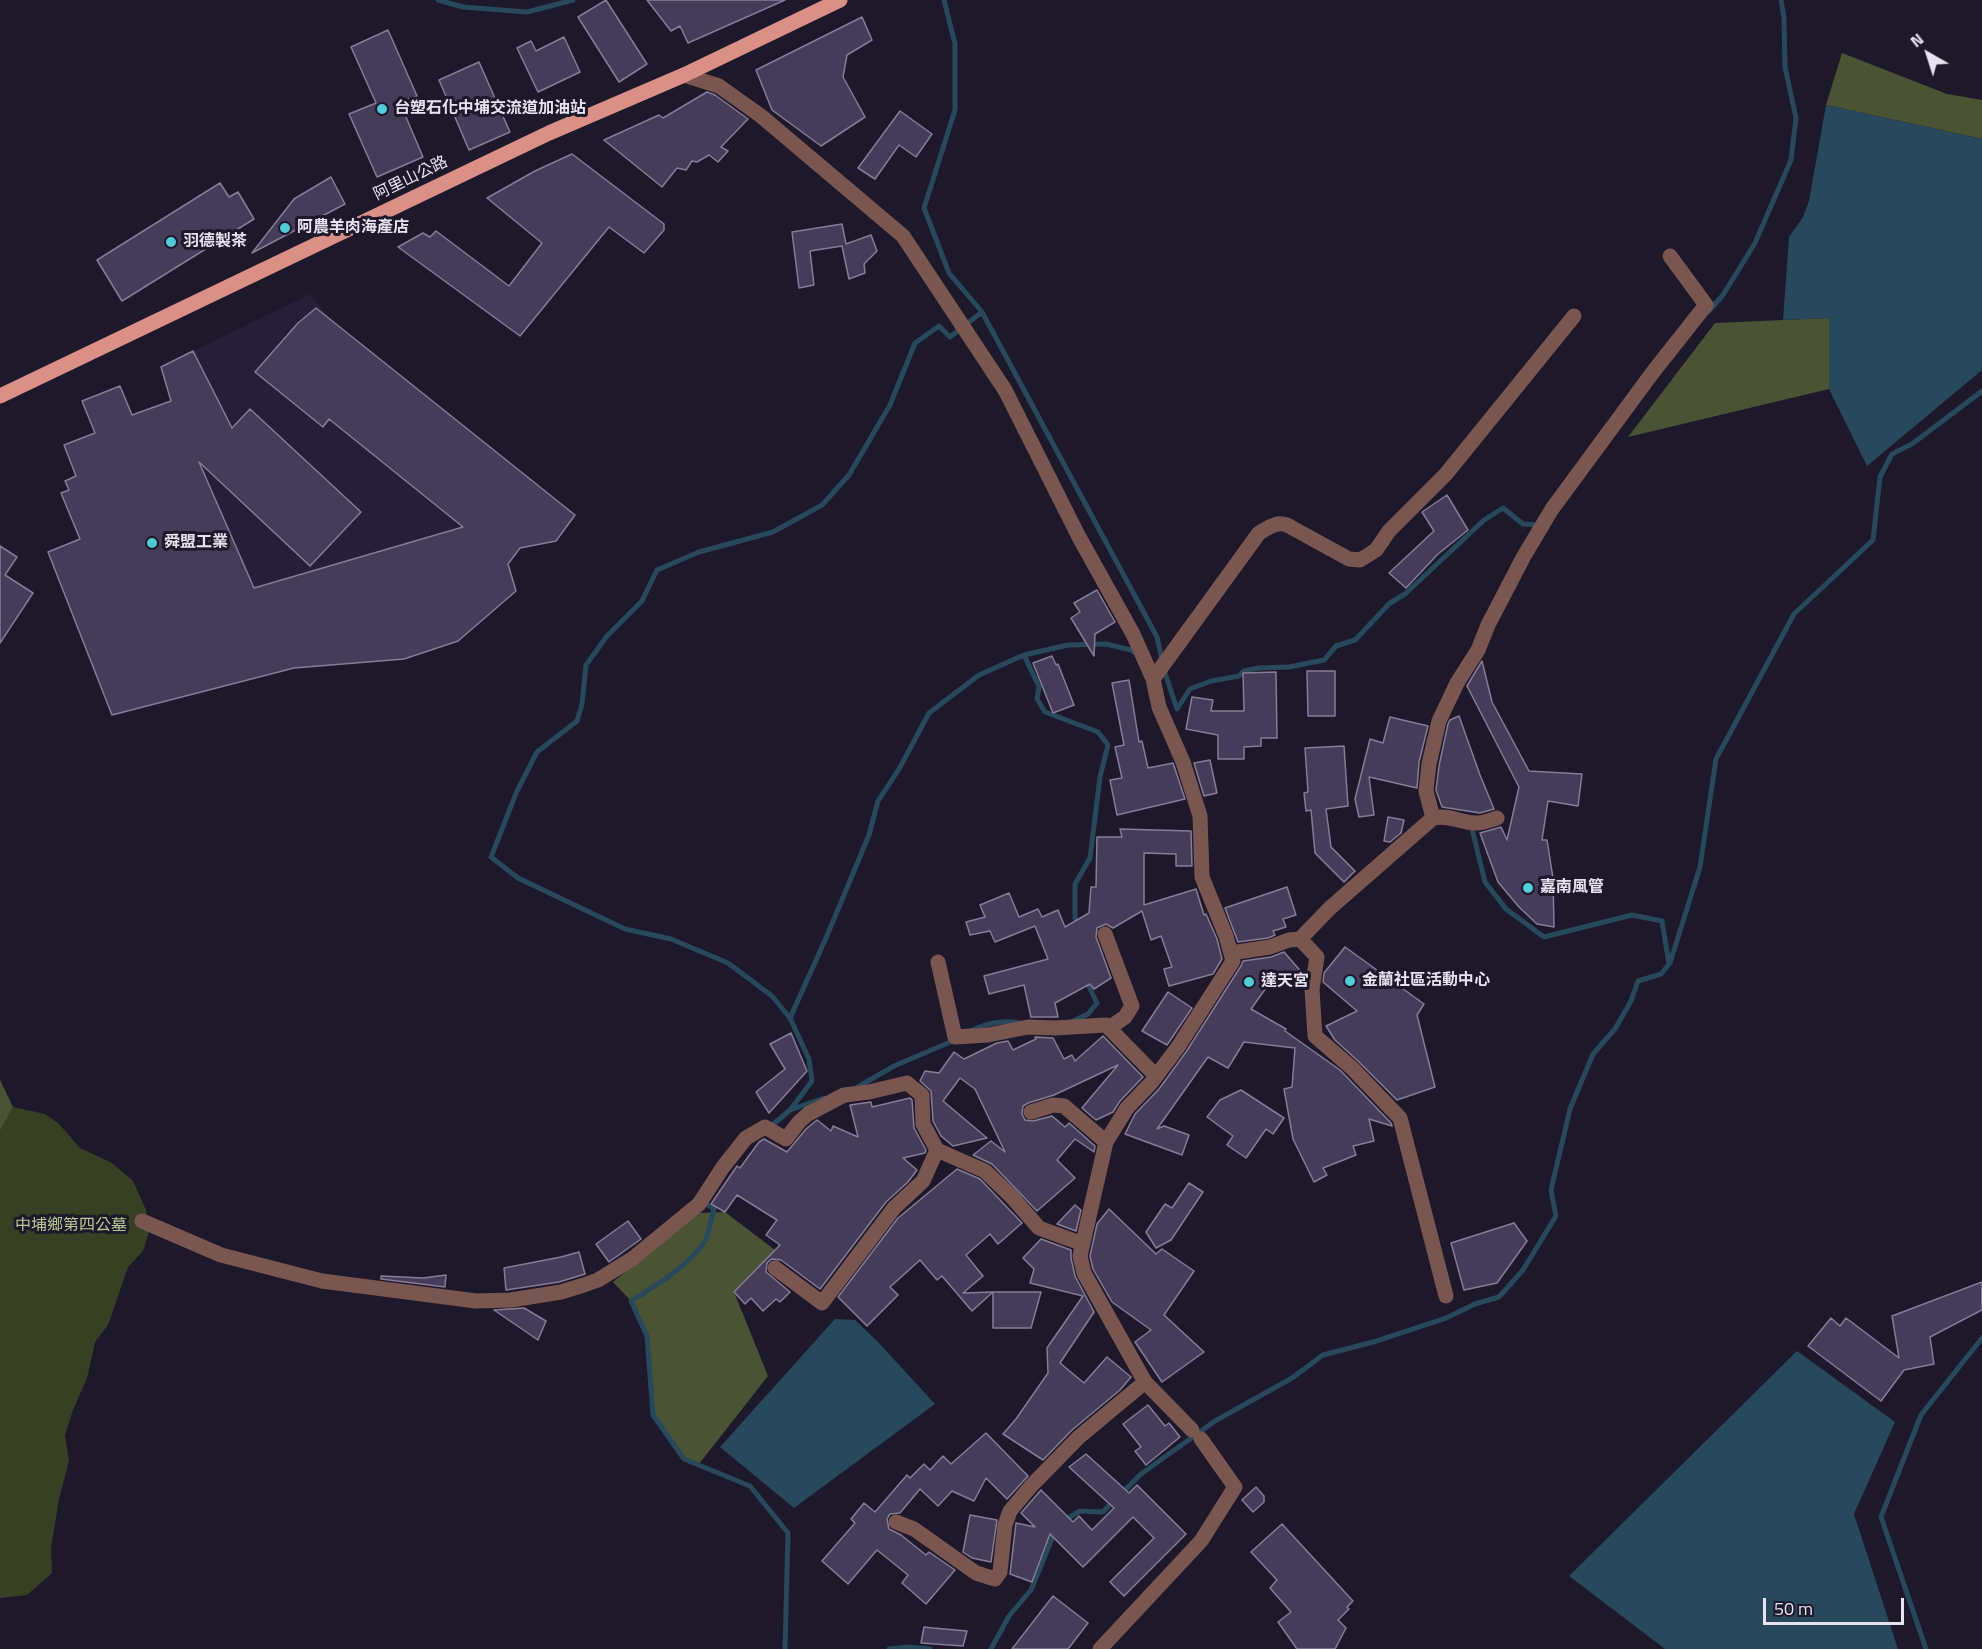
<!DOCTYPE html>
<html>
<head>
<meta charset="utf-8">
<style>
	body { margin:0 }
	#map { position:relative; width:1982px; height:1649px; overflow:hidden; background:#1e182b; font-family:"Titillium Web",sans-serif }
	canvas { display:block }
	.north { position:absolute; left:1898px; top:24px; width:60px; height:60px; -webkit-text-stroke:4px #1e182b; paint-order:stroke; rotate:321deg; font-size:16px; font-weight:700; line-height:24px; text-align:center; color:#e6e2f0 }
	.north::after { content:''; display:block; margin:auto; width:21px; height:27px; background:#e6e2f0; clip-path:polygon(50% 0,100% 100%,50% 72%,0 100%) }
	.scale { position:absolute; left:1763px; top:1598px; width:141px; height:27px; box-sizing:border-box; border:3px solid #e6e2f0; border-top:0; padding-left:8px; font-size:18px; line-height:21px; white-space:nowrap; color:#e6e2f0; -webkit-text-stroke:4px #1e182b; paint-order:stroke }
</style>
</head>
<body>
<div id="map">
<canvas width="1982" height="1649"></canvas>
<div class="north">N</div>
<div class="scale">50 m</div>
</div>
<script>
const g = document.querySelector('canvas').getContext('2d');
g.lineJoin = 'round';
function fill(path, color) { g.fillStyle = color; g.fill(path, 'evenodd'); }
function strokePath(path, color, width, dash) { g.strokeStyle = color; g.lineWidth = width; g.lineCap = dash ? 'butt' : 'round'; g.setLineDash(dash || []); g.stroke(path); }
function drawText(font, color, halo, rows, align = 'center') {
  g.font = font + ' "Titillium Web","Noto Sans TC",sans-serif'; g.lineWidth = 6; g.setLineDash([]); g.textBaseline = 'middle'; g.strokeStyle = halo; g.fillStyle = color; for (const [text, x, y, turn = 0] of rows) {
    g.save(); g.translate(x, y); g.rotate((+turn || 0) * Math.PI / 180); g.textAlign = isNaN(turn) ? turn : align; if (halo) g.strokeText(text, 0, 0); g.fillText(text, 0, 0); g.restore();
  }
}
fill(new Path2D(`
	M310,294L335,324L575,515L556,541L520,549L508,564L516,591L458,641L404,659L294,668L254,588L199,463L187,440L161,367Z`), '#271e38');
fill(new Path2D(`
	M13,1107L45,1114L59,1124L80,1148L112,1163L133,1181L146,1210L149,1232L143,1251L128,1267L108,1325L95,1342L87,1378L73,1410L65,1435L69,1461L59,1499L51,1548L52,1573L27,1595L0,1598V1131Z`), '#384024');
fill(new Path2D(`
	M1842,53L1947,94L1982,100V139L1826,105Z
	M1829,318V389L1628,437L1715,323Z
	M0,1080L13,1107L0,1131Z
	M725,1212L775,1250L734,1292L768,1376L699,1464L684,1459L653,1415L647,1336L631,1301L613,1282L698,1213Z`), '#4a5435');
fill(new Path2D(`
	M1826,105L1982,139V370L1867,466L1829,389V318L1783,320L1789,237L1803,217L1809,201Z
	M835,1319L855,1320L878,1342L935,1404L794,1508L720,1447Z
	M1797,1351L1895,1422L1854,1514L1898,1649H1665L1569,1576Z`), '#28485b');
strokePath(new Path2D(`
	M438,0L463,7L527,12L573,0
	M1709,311L1723,295L1755,243L1791,160L1796,118L1785,67L1784,18L1781,0
	M982,312L1157,637L1162,660
	M1024,655L1039,687L1037,699L1045,712L1098,732L1108,745L1100,777L1090,858L1075,884V918L1077,926
	M1164,670L1177,709L1190,689L1211,681L1239,676L1244,671L1258,668L1289,667L1324,660L1336,646L1355,640L1390,603L1405,594L1484,520L1503,508L1523,524L1539,525
	M1670,963L1700,867L1716,759L1794,614L1873,540L1880,477L1892,454L1912,444L1982,391
	M790,1018L826,938L869,835L878,801L899,769L929,713L979,675L1024,655L1068,645L1106,644L1131,650L1136,653
	M1071,1022L1088,1014L1097,1003L1085,978
	M971,1031C985,1023 1004,1020 1020,1023
	M856,1088L894,1066L955,1040
	M790,1110L824,1098
	M769,1128L790,1110L812,1081L809,1059L790,1018L772,996L728,963L671,939L625,929L518,878L491,857L517,791L537,752L577,721L582,704L586,665L607,636L642,601L657,570L699,552L773,532L822,505L849,475L890,405L915,343L939,326L950,337L982,312L949,273L924,208L955,110V44L944,0
	M706,1200L705,1203L714,1209C711,1218 710,1232 705,1241C690,1265 655,1286 631,1301L647,1336L653,1415L684,1459L750,1486L788,1533L785,1649
	M1121,1494L1141,1474L1215,1421L1292,1378L1323,1355L1373,1342L1446,1318L1475,1304L1499,1297L1523,1270L1556,1216L1551,1190L1570,1109L1593,1054L1615,1029L1631,1001L1638,981L1661,974L1669,964L1662,921L1632,915L1544,937L1506,909L1485,882L1472,829L1468,825
	M1065,1520L1080,1511L1103,1512L1114,1500
	M889,1649L908,1647L930,1649
	M991,1649L1009,1616L1031,1590L1055,1531
	M1926,1649L1881,1517L1921,1415L1982,1338`), '#28485b', 5);
const building = new Path2D(`
	M606,0L647,64L619,82L578,17Z
	M647,0H785L688,43L680,26L671,31Z
	M862,17L872,40L847,55L843,77L865,117L821,146L772,110L756,70Z
	M388,30L417,96L400,103L423,157L377,177L349,114L376,103L351,47Z
	M564,37L580,72L538,92L517,48L531,41L536,51Z
	M479,62L510,132L469,150L439,80Z
	M707,92L715,95L748,119L721,147L728,151L718,162L709,155L697,162L692,161L686,170L677,168L662,187L604,140L659,115L663,118Z
	M900,111L932,134L916,157L899,145L875,179L858,168Z
	M572,154L664,224V230L644,253L609,227L520,336L398,247L423,233L430,237L436,231L509,286L542,243L487,198L535,171Z
	M331,177L345,204L252,253L294,199Z
	M220,183L229,197L238,192L254,219L122,301L97,260Z
	M842,224L846,244L871,235L877,251L864,264L865,273L849,279L842,246L810,251L814,285L799,288L792,232Z
	M316,308L575,515L556,541L520,548L508,564L516,591L458,641L404,659L294,668L112,715L48,552L80,539L61,493L69,490L65,481L76,476L64,445L95,433L82,401L120,386L132,415L171,401L161,367L193,351L232,428L250,409L361,512L310,566L199,462L254,588L463,527L329,419L323,427L255,372L298,323Z
	M1447,495L1468,530L1438,554L1406,588L1389,573L1434,531L1422,512Z
	M0,546L17,557L5,575L33,593L0,643Z
	M1097,590L1115,622L1095,634L1094,656L1071,618L1080,612L1074,603Z
	M1052,656L1056,665L1058,664L1074,705L1053,713L1033,663Z
	M1482,661L1492,702L1529,771L1582,774L1578,806L1548,801L1542,840H1547L1553,878L1554,927L1537,924L1519,907L1498,882L1480,833L1501,827L1507,840L1519,787L1467,686Z
	M1307,671H1335V716H1308Z
	M1276,672L1277,738H1261V746L1244,747V759H1218V735L1186,729L1192,697L1213,700L1211,711H1244L1243,673Z
	M1129,680L1139,742L1142,741L1148,768L1173,763L1185,799L1117,815L1110,780L1122,778L1115,747L1124,745L1112,683Z
	M1459,716L1480,775L1494,809L1480,813L1442,807L1436,790L1439,766L1448,724L1450,720Z
	M1390,717L1428,726L1419,762L1417,788L1369,777L1374,815L1359,817L1355,799L1370,739L1383,743Z
	M1344,746L1348,806L1326,809L1331,847L1355,871L1344,882L1315,853L1311,810L1306,811L1304,793L1308,792L1305,748Z
	M1210,760L1217,793L1204,796L1194,763Z
	M1388,817L1404,820L1401,833L1390,842L1384,841Z
	M1120,829L1191,831L1192,866H1176V854L1144,853V905L1196,889L1204,915L1206,914L1217,939L1222,959L1213,974L1169,986L1164,969L1172,967L1161,936L1151,940L1142,911L1113,928L1106,924L1097,928L1096,937L1111,978L1094,989L1090,984L1055,1003L1058,1017H1031L1024,985L989,994L984,976L1048,959L1035,926L995,942L990,931L970,935L966,922L985,917L980,905L1009,893L1019,917L1038,909L1042,917L1058,910L1065,927L1089,913L1091,887H1096L1097,837H1122Z
	M1287,887L1296,915L1283,919L1286,927L1273,931L1275,935L1268,938L1238,942L1225,908Z
	M1345,947L1424,1004L1417,1015L1435,1087L1397,1100L1358,1061L1335,1040L1326,1026L1357,1011L1323,982L1324,973Z
	M1284,952L1304,975L1290,989L1276,974L1251,1009L1286,1029L1285,1031L1340,1070L1391,1123L1392,1126L1369,1119L1374,1141L1353,1146L1356,1155L1323,1168L1327,1175L1314,1182L1293,1139L1284,1089L1292,1087L1295,1048L1244,1042L1228,1068L1208,1057L1157,1129L1164,1126L1189,1135L1182,1155L1125,1134L1135,1114L1159,1089L1186,1052L1241,966L1243,961L1271,957Z
	M1168,992L1192,1008L1167,1045L1142,1031Z
	M791,1033L807,1071L769,1113L756,1092L785,1069L770,1044Z
	M1103,1036L1143,1077L1120,1101L1113,1112L1096,1120L1082,1108L1118,1065L1054,1095L1028,1103L1023,1106L1022,1114L1025,1120L1033,1121L1052,1116L1065,1127L1069,1123L1095,1146L1094,1152L1075,1139L1057,1160L1075,1178L1037,1211L992,1164L973,1155L991,1141L1005,1152L975,1089L960,1078L943,1101L987,1138L953,1146L941,1136L933,1121L931,1091L920,1081L925,1071L939,1073L954,1052L964,1059L997,1043L1008,1041L1013,1050L1036,1039L1035,1037L1053,1038L1064,1059L1072,1055L1075,1061Z
	M1241,1090L1284,1118L1273,1134L1266,1129L1246,1158L1227,1145L1233,1136L1207,1117L1220,1100Z
	M910,1098L912,1100L914,1128L926,1150L925,1153L903,1158L917,1170L908,1182L886,1202L820,1289L781,1260L772,1259L767,1263L766,1272L790,1292L780,1302L776,1299L763,1311L751,1298L745,1304L734,1292L780,1245L766,1235L777,1220L737,1195L725,1212L711,1204L737,1166L740,1168L759,1142L764,1139L787,1152L806,1129L817,1120L831,1131L833,1126L858,1137L850,1105L871,1102L872,1107Z
	M957,1169L980,1179L1022,1223L998,1244L990,1234L966,1255L983,1276L963,1293L993,1292L972,1311L942,1276L937,1280L920,1260L890,1287L898,1295L867,1326L838,1297L898,1218Z
	M1189,1183L1203,1192L1171,1240L1156,1248L1146,1232L1165,1204L1172,1208Z
	M1075,1205L1081,1210L1076,1231L1057,1224Z
	M1109,1209L1156,1254L1162,1249L1194,1271L1164,1315L1204,1352L1162,1382L1135,1342L1151,1330L1112,1302L1093,1269L1090,1256L1097,1224Z
	M628,1221L641,1239L609,1262L596,1244Z
	M1514,1223L1527,1241L1497,1283L1464,1290L1451,1243Z
	M1041,1239L1071,1250V1258L1075,1276L1094,1312L1060,1363L1084,1383L1107,1357L1131,1377L1120,1390L1072,1430L1043,1460L1003,1434L1016,1419L1048,1373L1047,1348L1083,1296L1030,1283L1034,1269L1023,1258Z
	M579,1252L585,1274L559,1282L506,1290L504,1268L561,1257Z
	M446,1275L445,1287L381,1279V1276L423,1278Z
	M1982,1282V1310L1930,1337L1934,1364L1904,1370L1881,1401L1808,1346L1831,1318L1840,1326L1846,1318L1899,1358L1892,1316Z
	M993,1292H1041L1031,1328H993Z
	M524,1308L546,1321L538,1340L494,1310Z
	M1148,1405L1165,1426L1169,1423L1180,1437L1146,1465L1135,1451L1141,1447L1123,1424Z
	M986,1433L1028,1476L1007,1499L986,1478L974,1501L952,1491L938,1506L920,1489L900,1513L890,1514L887,1519L889,1529L901,1535L926,1555L929,1552L955,1570L926,1604L902,1583L908,1575L877,1550L848,1584L822,1561L855,1523L851,1519L864,1503L875,1512L907,1475L910,1478L924,1464L930,1470L943,1456L951,1464Z
	M1086,1454L1129,1493L1137,1485L1186,1534L1124,1596L1110,1582L1154,1538L1133,1517L1083,1567L1050,1534L1032,1582L1010,1574L1016,1523L1035,1527L1021,1513L1041,1490L1073,1522L1079,1516L1092,1530L1114,1508L1069,1467Z
	M1256,1487L1264,1496V1502L1253,1512L1242,1500Z
	M970,1515L997,1520L991,1562L972,1558L963,1552Z
	M1282,1524L1353,1601L1347,1607L1349,1609L1338,1620L1346,1628L1335,1649H1297L1278,1622L1291,1612L1270,1588L1277,1580L1251,1552Z
	M1053,1596L1088,1623L1068,1649H1012Z
	M924,1627L933,1628L967,1631L963,1646L921,1643Z`);
fill(building, '#453c59');
strokePath(building, '#857d96', 1.5);
strokePath(new Path2D(`
	M684,75L719,86L761,116L903,236L1005,390L1079,537L1133,634L1153,679L1159,707L1183,762L1200,816L1202,877L1226,936L1233,961L1178,1047L1151,1083L1127,1108L1106,1142L1080,1256L1084,1273L1145,1382L1192,1430
	M1153,679L1259,533C1268,528 1276,521 1287,525L1349,559L1360,560L1376,550L1389,531L1446,474L1574,316
	M1433,818L1426,791L1429,764L1439,721L1457,683L1478,650L1488,625L1524,556L1552,509L1653,372L1706,305L1670,256
	M1105,934L1132,1006L1125,1017L1109,1028
	M1300,939L1317,957L1312,989L1315,1036L1352,1068L1400,1118L1446,1296
	M1231,953L1270,947L1289,940L1300,939L1330,908L1433,818C1449,814 1461,823 1477,823C1483,823 1490,820 1497,818
	M938,962L955,1037L988,1035L1028,1027L1055,1028L1106,1025L1156,1076
	M1031,1112L1053,1105L1064,1106L1106,1142
	M142,1221L221,1255L322,1281L476,1301L511,1300L561,1292L584,1285L598,1280L632,1259L699,1204L723,1167L746,1138L765,1127L786,1139L799,1122L808,1114L844,1095L869,1092L907,1083L922,1095L923,1124L937,1150L985,1171L1012,1197L1039,1228L1083,1244
	M775,1268L822,1303L894,1208L923,1181L937,1150
	M896,1522L914,1529L976,1573L995,1579L1000,1572L1005,1525L1010,1511L1032,1485L1079,1437L1145,1382
	M1100,1649L1201,1541L1235,1487L1201,1439`), '#7a5651', 15);
strokePath(new Path2D(`
	M0,396L549,133L684,75L840,0`), '#db9087', 15);
for (const [x, y, r, color] of [
	[382,109,6,"#52cbd7"],
	[285,228,6,"#52cbd7"],
	[171,242,6,"#52cbd7"],
	[152,543,6,"#52cbd7"],
	[1528,888,6,"#52cbd7"],
	[1350,981,6,"#52cbd7"],
	[1249,982,6,"#52cbd7"]
]) { const dot = new Path2D(); dot.arc(x, y, r, 0, 2 * Math.PI); g.fillStyle = color; g.fill(dot); strokePath(dot, '#1e182b', 2); }
drawText('bold 16px', '#e6e2f0', '#1e182b', [
	["台塑石化中埔交流道加油站",394,109],
	["阿農羊肉海產店",297,228],
	["羽德製茶",183,242],
	["舜盟工業",164,543],
	["嘉南風管",1540,888],
	["金蘭社區活動中心",1362,981],
	["達天宮",1261,982]
], 'left');
drawText('16px', '#e6e2f0', '#1e182b', [
	["阿里山公路",411,179,-26]
]);
drawText('16px', '#b8ca90', '#1e182b', [
	["中埔鄉第四公墓",71,1226]
]);
</script>
</body>
</html>
